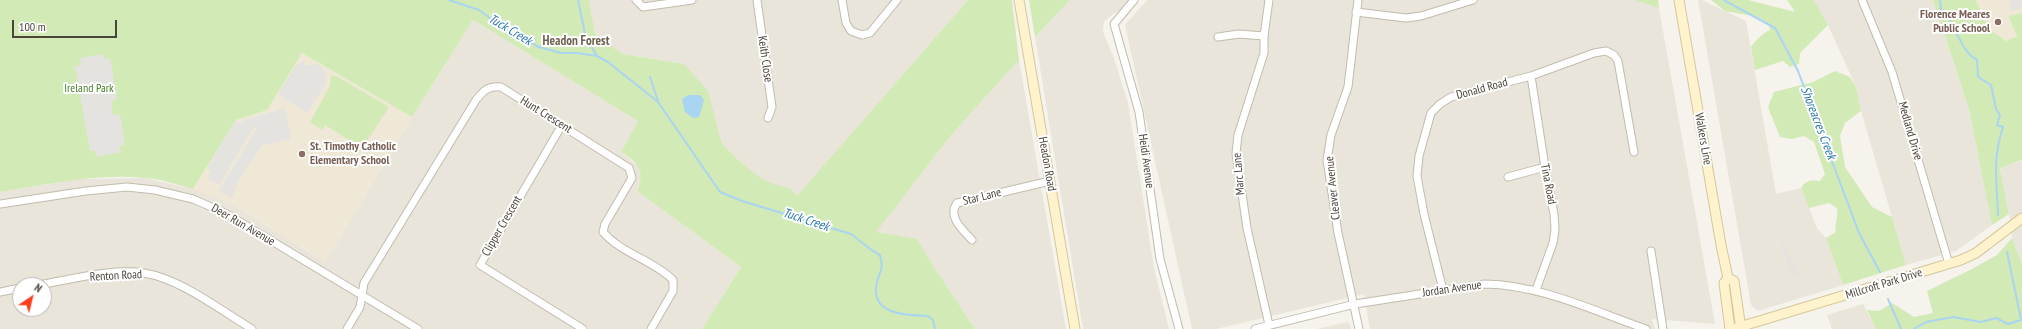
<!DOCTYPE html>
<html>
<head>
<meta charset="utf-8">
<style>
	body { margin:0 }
	#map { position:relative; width:2022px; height:329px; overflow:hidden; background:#f6f3ec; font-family:"PT Sans Narrow",sans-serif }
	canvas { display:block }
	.north { position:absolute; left:12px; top:277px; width:40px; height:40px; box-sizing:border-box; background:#fff; border:1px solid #b7b4b0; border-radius:50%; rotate:35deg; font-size:11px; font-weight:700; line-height:16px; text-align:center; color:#4b4439 }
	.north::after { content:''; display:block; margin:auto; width:14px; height:18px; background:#fc3f1d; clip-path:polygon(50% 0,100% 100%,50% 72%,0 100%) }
	.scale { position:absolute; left:12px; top:20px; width:105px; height:18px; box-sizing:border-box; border:2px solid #4b4439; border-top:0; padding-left:5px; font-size:12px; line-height:14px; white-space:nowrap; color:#4b4439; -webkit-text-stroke:3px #fff; paint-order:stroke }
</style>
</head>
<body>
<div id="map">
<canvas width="2022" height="329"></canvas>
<div class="north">N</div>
<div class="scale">100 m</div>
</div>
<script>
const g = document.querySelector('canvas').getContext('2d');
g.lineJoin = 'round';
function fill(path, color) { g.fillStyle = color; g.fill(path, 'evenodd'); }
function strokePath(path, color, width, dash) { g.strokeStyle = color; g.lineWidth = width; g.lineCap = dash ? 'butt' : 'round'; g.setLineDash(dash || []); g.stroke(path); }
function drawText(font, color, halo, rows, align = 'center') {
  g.font = font + ' "PT Sans Narrow",sans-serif'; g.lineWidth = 4; g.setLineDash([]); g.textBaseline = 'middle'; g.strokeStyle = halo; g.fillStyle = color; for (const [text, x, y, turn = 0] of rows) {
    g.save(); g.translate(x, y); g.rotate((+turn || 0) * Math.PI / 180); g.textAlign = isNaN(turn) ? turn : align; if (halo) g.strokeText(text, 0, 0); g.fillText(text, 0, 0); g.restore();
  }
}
fill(new Path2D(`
	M589,0H968L797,197L789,188L776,186L757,177L724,146L684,64L622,54L595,34Z
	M1070,0H1130L1121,10L1113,14L1104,22L1103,32L1114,58L1128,103L1154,268L1169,329H1083L1035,37Z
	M1147,0H1634L1659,8L1715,324L1652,319L1655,329H1370L1364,294L1216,329H1192L1125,25Z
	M1698,0H1702L1746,21L1776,194L1801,188L1817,228L1826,238L1843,285L1758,311L1751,305Z
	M1814,0H1933L1969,109L1992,225L1956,251L1906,265L1861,111L1856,87L1828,25Z
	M473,20L638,121L621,152L639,167L642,176L637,191L741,267L702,329H0V192L80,179L146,178L201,191L220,199L234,205L325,262L412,117ZM20,285H44V309H20Z
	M1019,60L1066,329H975L936,270L917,239L875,232L952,134Z
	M2022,161V264L2012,238L2009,214L2000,167Z
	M1863,304L1876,329H1832L1827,315Z
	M1347,322L1350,324L1351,329H1317Z`), '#eae5da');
fill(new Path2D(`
	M1976,0H2022V13L2008,16L2017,36L2006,41L1989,29Z
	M302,53L412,117L325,262L234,205L193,189L236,120L267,110Z`), '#efe8d6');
fill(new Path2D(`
	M0,0H589L595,34L622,54L684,64L708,91L721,141L724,146C744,165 761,184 789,188L797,196L968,0H1012L1019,60L952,134L876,232L917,239L936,270L975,329H702L741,267L637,191C646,170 638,163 621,152L638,121L473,20L412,117L302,53L267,110L236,120L193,189C178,185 161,179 145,178C96,173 48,185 0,192Z
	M1029,0H1070L1035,37Z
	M1634,0H1658L1659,8Z
	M1711,0H1748L1795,12L1787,0H1814L1828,25L1800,53L1799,64L1790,67L1783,61L1755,70L1751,47C1755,41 1763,33 1770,30L1769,24L1758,17L1725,11Z
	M1933,0H1976L1989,29L2006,41L2017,36L2008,16L2022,13V160L2000,168L2009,214L1992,225L1969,109Z
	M1835,71L1850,77L1856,87L1861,111L1845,123L1840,136L1845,167L1872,207L1892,217L1906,265L1843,285L1826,238L1836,232C1834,223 1839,217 1837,208L1829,203L1809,208L1801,188C1806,180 1812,180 1820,181L1825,174L1814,142L1804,136L1792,139L1780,137L1768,107L1774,92L1813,82Z
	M331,75L338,77L389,107L359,153L347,146L349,140L325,125L322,130L310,122L330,86Z
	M2012,238L2022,264V329H1876L1867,310L1879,311L1892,303L1914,317L1933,313L1927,291L1974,268L1997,255Z`), '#d2eab5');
fill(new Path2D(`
	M2009,0H2022V8L2011,11Z
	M103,54L104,59L110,58L117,99L111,101L113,115L120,114L125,145L119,146L121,152L97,157L95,151H90L75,66L81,65L80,58Z
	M303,61L305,66L314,64L319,65L325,72L327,76L325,85L307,113L278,94L295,67Z
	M285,108L291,139L261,146L237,184L232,198L219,191L257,128L254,126L219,185L208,179L211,172L207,168L236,120L241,123L245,120Z
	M1784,243L1798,275L1794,277L1780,244Z`), '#e5e3e0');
fill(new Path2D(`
	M688,95H700L704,100L699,117L693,118L685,112L682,99Z`), '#a9d4f2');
strokePath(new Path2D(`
	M449,0L479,10L505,29L539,47L561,53H577L597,56L608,62L658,102L720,192L742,201L851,234C861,241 869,250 880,255C885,274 877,272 876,288C874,316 910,315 928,316L933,320L935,329
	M578,0L586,38L597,56
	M1724,0L1775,28L1798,71L1859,233L1880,272
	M1940,0L1941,10L1951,13L1950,25C1961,36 1962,52 1977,60L1978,77L1991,85L1996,109L2000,115L1997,125L2003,127C1992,160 1997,181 1998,215
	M650,77L658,101
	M2007,252L2021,319
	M1888,299L1901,329
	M1914,329L1926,322L1953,317L1981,322L1996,318L2008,324L2021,320`), '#a9d4f2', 2);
const street = new Path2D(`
	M636,0L643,7L692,0
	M757,0L772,107L768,118
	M842,0L846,23L851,31L862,35L870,33L897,0
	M1134,0L1114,24L1139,112L1160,259L1179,329
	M1358,0L1348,87L1331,135L1327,160L1338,233L1359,329
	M1862,0L1892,72L1949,264
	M1356,12L1406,18L1421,16L1473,0
	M1218,37L1239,34L1264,36
	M1531,76L1545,167L1554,214L1555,230L1553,243L1536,290
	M562,125L480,265L583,329
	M1508,177L1545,167
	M0,204L86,191L127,187L155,190L193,199L227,214L418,329
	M972,240C963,230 947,217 957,203L1050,181
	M1651,251L1663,329
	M38,285C70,280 112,268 144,273C181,279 220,310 252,329
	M1443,290L1424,214L1417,176L1419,156L1431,113L1440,104L1451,97L1531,76L1594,53L1606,51L1614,55L1618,61L1634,152
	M0,292L20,288
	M1269,325L1247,228L1236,153L1238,135L1264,53V36L1269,0
	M347,329L360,307L364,283L476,100C484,90 488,86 501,87L629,168L632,178L605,224L603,232C622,254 653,260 673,280V291L651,329
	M1255,329L1355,304L1485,284C1541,285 1594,311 1646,329`);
const secondary = new Path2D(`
	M1019,0L1075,329
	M1679,0L1721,245L1728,278L1734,281L1741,329
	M1728,278L1724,283L1730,329
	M1736,328L1961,260L1976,253L2022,218`);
strokePath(street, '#c2bbae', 9);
strokePath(secondary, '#d6c79b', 11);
strokePath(street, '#fff', 7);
strokePath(secondary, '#fff3cd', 9);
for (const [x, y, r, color] of [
	[1998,22,4,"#8d6e63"],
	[302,154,4,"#8d6e63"]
]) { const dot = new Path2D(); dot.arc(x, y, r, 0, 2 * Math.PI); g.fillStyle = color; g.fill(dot); strokePath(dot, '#fff', 1.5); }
drawText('bold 12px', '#785e54', '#fff', [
	["Florence Meares",1990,15],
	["Public School",1990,29],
	["St. Timothy Catholic",310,147,"left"],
	["Elementary School",310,161,"left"]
], 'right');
drawText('12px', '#4b4439', '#fff', [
	["Keith Close",765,59,82],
	["Donald Road",1482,89,-15],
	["Hunt Crescent",546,115,32],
	["Medland Drive",1910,131,74],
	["Walkers Line",1703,139,80],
	["Heidi Avenue",1146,161,82],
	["Headon Road",1047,164,80],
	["Marc Lane",1239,174,-95],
	["Tina Road",1548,184,79],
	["Cleaver Avenue",1333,188,-96],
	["Star Lane",982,197,-14],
	["Deer Run Avenue",243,225,30],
	["Clipper Crescent",502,226,-60],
	["Renton Road",116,276,-3],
	["Millcroft Park Drive",1884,284,-17],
	["Jordan Avenue",1452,289,-8]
]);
drawText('12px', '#4a7f2a', '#fff', [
	["Ireland Park",89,89]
]);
drawText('italic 13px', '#2e7ab2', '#fff', [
	["Tuck Creek",510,30,31],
	["Shoreacres Creek",1818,123,69],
	["Tuck Creek",806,220,18]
]);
drawText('bold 13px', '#6e6250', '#fff', [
	["Headon Forest",576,41]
]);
</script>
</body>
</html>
